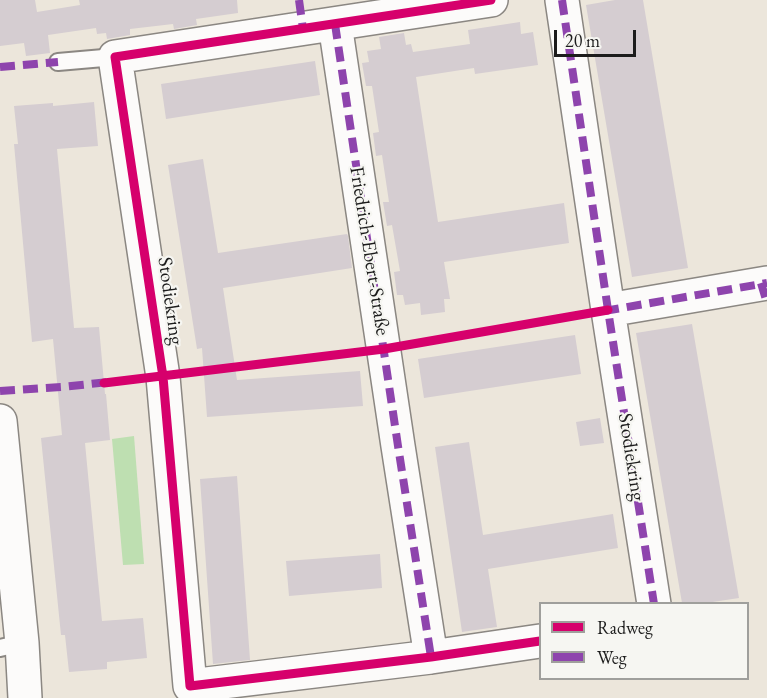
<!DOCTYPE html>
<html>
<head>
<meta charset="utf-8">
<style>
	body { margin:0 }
	#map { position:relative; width:767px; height:698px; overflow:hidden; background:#ece6db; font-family:"EB Garamond",serif }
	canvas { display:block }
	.legend { position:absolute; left:539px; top:602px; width:210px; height:78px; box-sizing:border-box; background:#f6f6f2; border:2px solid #9f9f9c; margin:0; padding:8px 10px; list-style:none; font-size:18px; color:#1c1c1c }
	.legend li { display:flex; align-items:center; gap:12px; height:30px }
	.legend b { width:30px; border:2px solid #9f9f9c }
	.scale { position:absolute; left:554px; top:30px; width:82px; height:27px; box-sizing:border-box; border:3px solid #1c1c1c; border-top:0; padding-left:8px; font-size:18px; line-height:21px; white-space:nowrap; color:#1c1c1c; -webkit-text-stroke:4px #f6f6f2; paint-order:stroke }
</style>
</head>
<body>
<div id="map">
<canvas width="767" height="698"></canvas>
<ul class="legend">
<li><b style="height:8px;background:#d6006c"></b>Radweg</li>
<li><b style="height:8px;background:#8e44ad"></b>Weg</li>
</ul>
<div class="scale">20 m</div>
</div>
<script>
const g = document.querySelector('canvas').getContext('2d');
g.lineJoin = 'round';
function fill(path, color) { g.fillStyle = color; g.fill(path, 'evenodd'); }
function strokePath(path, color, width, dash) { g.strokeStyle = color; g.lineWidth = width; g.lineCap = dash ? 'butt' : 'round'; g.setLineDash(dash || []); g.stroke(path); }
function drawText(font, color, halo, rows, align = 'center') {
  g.font = font + ' "EB Garamond",serif'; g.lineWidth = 4.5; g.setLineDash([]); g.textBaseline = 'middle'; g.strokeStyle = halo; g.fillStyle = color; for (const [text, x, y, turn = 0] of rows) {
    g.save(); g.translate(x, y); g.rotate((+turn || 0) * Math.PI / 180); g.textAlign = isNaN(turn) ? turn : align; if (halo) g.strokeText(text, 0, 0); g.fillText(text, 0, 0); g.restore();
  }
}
fill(new Path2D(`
	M134,436L144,564L123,565L112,439Z`), '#bedfb1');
fill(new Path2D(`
	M0,0H35L37,12L80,5L79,0H237L238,13L196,19L197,25L174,29L173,24L130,29V35L107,39L106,33L97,34L96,28L48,35L50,53L26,56L24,43L0,46Z
	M615,0H643L688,268L632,277L586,5Z
	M520,22L521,34L533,32L538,65L475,74L474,68L416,77L438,222L564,203L569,243L444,262L450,299H444L445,312L421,315L420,303L405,305L403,295H397L394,272L400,271L392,225L387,226L383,202H389L382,155L376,156L373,133L379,132L372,86H366L362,63L369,62L367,51L381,49L379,37L404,33L406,45L411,44L413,52L470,44L468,30Z
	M315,61L320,95L166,119L161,84Z
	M94,102L98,146L57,149L74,328L99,327L105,394H106L110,440L85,443L98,580L102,621L143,618L147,658L107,662V669L69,672L65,635H61L41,438L62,435L53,339L32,342L14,144H18L14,106L53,103V106Z
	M203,159L218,253L347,234L348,236L352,268L223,288L237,380L360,371L363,406L207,417L202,348L197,349L168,165Z
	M692,324L739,598L706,603H682L636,333Z
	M575,335L581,374L424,398L418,359Z
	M600,418L604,443L580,446L576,422Z
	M469,442L483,535L613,514L618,548L488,569L497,627L462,632L435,447Z
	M237,476L250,660L213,664L200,479Z
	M380,554L382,588L289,596L286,561Z`), '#d5cdd1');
const service = new Path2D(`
	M58,62L115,57
	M0,648L22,643`);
const minor = new Path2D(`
	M491,0L115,57L163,377L190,686L431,657L540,641
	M562,0L608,310L654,604
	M335,24L398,446L431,657
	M608,310L767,283
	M0,421L22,643L25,698`);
strokePath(service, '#8b8782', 20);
strokePath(minor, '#8b8782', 36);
strokePath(service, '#fcfbfa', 16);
strokePath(minor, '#fcfbfa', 33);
strokePath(new Path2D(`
	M299,0L303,29
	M562,0L608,310L654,604
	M335,24L398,446L431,657
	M0,67L58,62
	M761,283L767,303
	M604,311L767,283
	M0,391L62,387L109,382`), '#8e44ad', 8, [15, 8]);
strokePath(new Path2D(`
	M491,0L115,57L163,377L190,686L431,657L540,641
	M104,383L384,349L608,310`), '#d6006c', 9);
drawText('20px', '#1c1c1c', '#f6f6f2', [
	["Friedrich-Ebert-Straße",369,251,81],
	["Stodiekring",170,301,82],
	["Stodiekring",631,457,81]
]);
</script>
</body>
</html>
